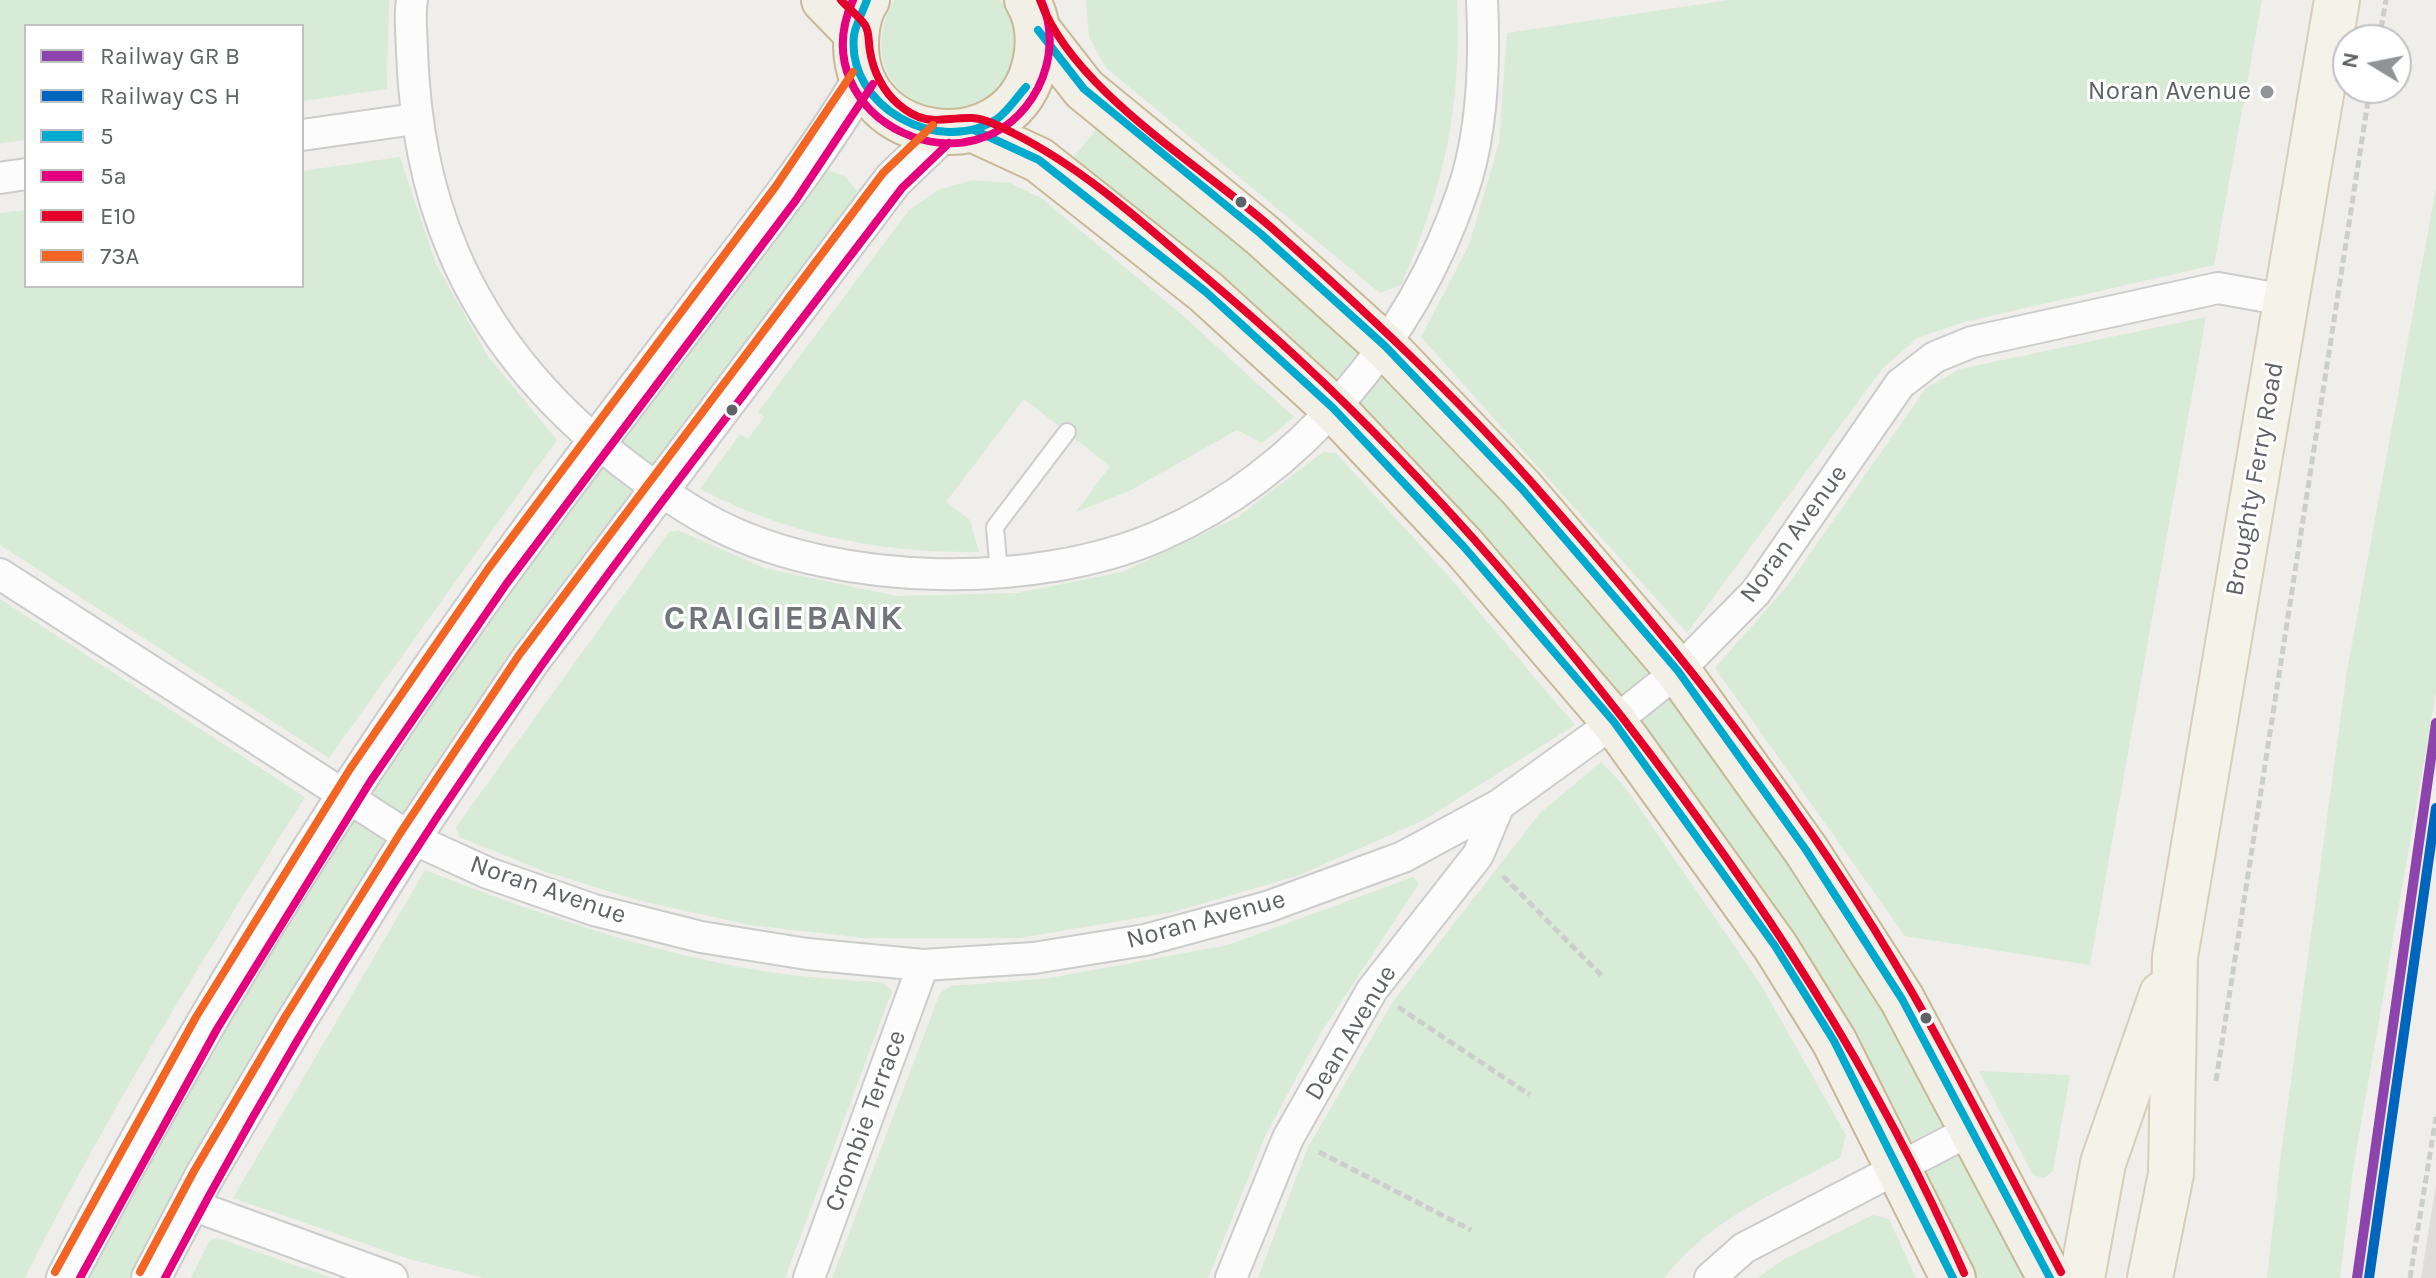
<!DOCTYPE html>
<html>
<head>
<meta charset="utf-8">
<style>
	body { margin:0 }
	#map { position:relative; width:2436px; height:1278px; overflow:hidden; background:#efeeea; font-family:Karla,sans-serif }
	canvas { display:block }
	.legend { position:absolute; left:24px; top:24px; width:280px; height:264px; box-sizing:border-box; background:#fff; border:2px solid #bfc1c3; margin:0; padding:10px 14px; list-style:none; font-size:24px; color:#5f6368 }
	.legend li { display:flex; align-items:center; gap:16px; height:40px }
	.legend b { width:40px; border:2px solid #bfc1c3 }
	.north { position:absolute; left:2332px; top:24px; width:80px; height:80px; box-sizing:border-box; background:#fff; border:2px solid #bfc1c3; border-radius:50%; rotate:280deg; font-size:22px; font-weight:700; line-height:32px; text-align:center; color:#5f6368 }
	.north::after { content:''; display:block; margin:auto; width:28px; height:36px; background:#919496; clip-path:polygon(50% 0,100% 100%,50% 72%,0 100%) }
</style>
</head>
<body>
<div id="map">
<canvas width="2436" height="1278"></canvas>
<ul class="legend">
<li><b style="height:10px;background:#8e44ad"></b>Railway GR B</li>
<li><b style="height:10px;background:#0065bd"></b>Railway CS H</li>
<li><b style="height:10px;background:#00a9ce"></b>5</li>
<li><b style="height:10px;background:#e5007d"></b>5a</li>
<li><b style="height:10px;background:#e4002b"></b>E10</li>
<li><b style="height:10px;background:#f26522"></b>73A</li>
</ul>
<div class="north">N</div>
</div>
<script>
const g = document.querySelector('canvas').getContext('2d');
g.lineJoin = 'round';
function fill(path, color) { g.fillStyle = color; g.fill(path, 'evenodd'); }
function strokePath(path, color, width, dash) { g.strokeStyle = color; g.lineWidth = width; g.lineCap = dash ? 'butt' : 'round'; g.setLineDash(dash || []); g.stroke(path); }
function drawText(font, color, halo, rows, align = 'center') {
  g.font = font + ' Karla,sans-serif'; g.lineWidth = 6; g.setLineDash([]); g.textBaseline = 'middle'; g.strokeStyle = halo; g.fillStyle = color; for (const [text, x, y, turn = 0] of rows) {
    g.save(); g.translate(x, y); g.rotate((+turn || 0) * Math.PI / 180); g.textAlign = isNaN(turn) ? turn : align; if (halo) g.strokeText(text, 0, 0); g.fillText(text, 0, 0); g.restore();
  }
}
fill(new Path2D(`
	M2436,1184V1278H2421Z`), '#dfddda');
fill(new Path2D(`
	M0,0H389L387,89L302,101V26H26V140L0,143Z
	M894,0H1000C1014,19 1019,42 1011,64C979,152 839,102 894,0Z
	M1086,0H1457C1462,105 1444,189 1401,285L1380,293L1106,68L1089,37Z
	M1729,0H2262L2214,265L1964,322L1917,338L1882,369L1687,633L1421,337L1469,245L1499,143L1507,33Z
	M1101,123L1362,348L1332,385L1070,162Z
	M400,157L436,264L487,355L557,440L329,758L0,545V213L26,210V286H302V171Z
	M825,169L846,177L859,194L655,463H648L622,445V437Z
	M973,180L1010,183L1041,198L1180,313L1294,417L1262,443L1237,430L1129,491L1076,512L1110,466L1024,399L946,502L970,520L979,552C879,553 789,535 700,489L740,434L748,439L764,417L758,412L909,210L938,190Z
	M2436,188V692L2353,1170L2340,1278H2267L2281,1154L2347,671Z
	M2206,317L2090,965L1905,936L1715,668L1788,585L1926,388L1960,369Z
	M1383,370L1510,501L1657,672L1619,702L1352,405Z
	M1323,452L1336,453L1451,579L1575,725L1424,820L1297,876L1173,912L1019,938H864L750,925L637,900L546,872L459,837L456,827L669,532L678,530L764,568L897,596L1017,593L1122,572L1238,517Z
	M598,468H607L631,488L632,495L407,814H398L372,795L371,788L481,625Z
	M0,599L305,797C206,954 108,1111 25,1278H0Z
	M1671,692L1827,910L1950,1122L1906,1144L1634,721Z
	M1601,762L1625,787L1761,985L1846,1135L1840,1158C1774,1194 1711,1218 1664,1278H1258L1308,1147L1392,1003L1540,813Z
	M357,819L383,836L385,845L134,1278H84L151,1150L348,823Z
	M425,870C535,913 646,952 763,971C803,978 844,979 884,983L892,991L785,1278H484L409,1259L233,1198Z
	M1413,877L1419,884L1320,1034L1266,1134L1208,1278H832L940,993L951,986L1050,978L1228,945Z
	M1979,1071L2070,1075L2053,1171L2044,1178L2033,1175Z
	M1962,1151L2028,1278H1970L1920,1171Z
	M1873,1215L1889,1219L1916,1278H1757L1786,1258Z
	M218,1238L326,1276L331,1278H191L209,1241Z`), '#d8ebd6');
const service = new Path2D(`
	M999,573L995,527L1067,432`);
const minor = new Path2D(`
	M412,0C409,17 412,36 412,53C415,123 426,187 453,251C489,336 550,407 623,463C653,486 685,509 719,526C841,587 1035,590 1159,536C1301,474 1413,337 1462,193C1483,134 1485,62 1482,0
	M302,135L415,119
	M0,178L26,174
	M0,574L411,838L488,873L594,910L701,937L807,954L923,965L1034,958L1145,940L1267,907L1403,857L1499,805L1614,722L1678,671L1756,592L1900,384L1935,357L1972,342L2218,288L2285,300
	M189,1204L392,1278
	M809,1278L923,965
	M1231,1278L1288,1138L1372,990L1478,855L1499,805
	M1710,1278L1744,1248L1971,1130`);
const tertiary = new Path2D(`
	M66,1278C185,1048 319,826 469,616C544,510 624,406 703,302C758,229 816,158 863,78
	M151,1278L204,1177L295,1023L411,838L529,662L893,180L941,134`);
const primary = new Path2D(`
	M2082,1278L2103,1163L2162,994
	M2150,1278L2171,1174L2175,957L2337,0`);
const trunk = new Path2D(`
	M824,0L856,33
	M867,0C858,13 856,32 856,47C858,146 1005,164 1033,71C1040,48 1040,21 1027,0
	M1038,30L1084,89L1261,234L1385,346L1522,489L1678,671L1806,850L1902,999L2050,1278
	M974,130L1039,160L1206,292L1333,408L1464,547L1614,722L1775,946L1834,1041L1953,1278`);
strokePath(service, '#cbcccc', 20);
strokePath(minor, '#cbcccc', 34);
strokePath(tertiary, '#cbcccc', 42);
strokePath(primary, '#d7ceb8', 48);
strokePath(trunk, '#c8b996', 48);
strokePath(new Path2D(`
	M2379,40L2386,0
	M1503,876L1604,978
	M1398,1007L1530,1095
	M2216,1081L2370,88
	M1319,1152L1471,1230
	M2410,1278L2436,1117`), '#cacfcc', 5, [8, 4]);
strokePath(service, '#fdfcfc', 16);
strokePath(minor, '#fdfcfc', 30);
strokePath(tertiary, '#fdfcfc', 38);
strokePath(primary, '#f4f2e9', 44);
strokePath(trunk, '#f2f0e6', 44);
strokePath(new Path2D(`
	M867,0C863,11 856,24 854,35C846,107 939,157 997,119C1008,111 1017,97 1026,87
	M1038,30L1084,89L1261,234L1385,346L1522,489L1678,671L1806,850L1902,999L2050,1278
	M974,130L1039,160L1206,292L1333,408L1464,547L1614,722L1775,946L1834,1041L1953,1278`), '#00a9ce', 8);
strokePath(new Path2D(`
	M853,0C799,121 977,203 1038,88C1052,60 1054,29 1041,0
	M80,1278L217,1029L370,782L507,583L796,200L873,84
	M165,1278C275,1068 401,862 539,669C655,506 781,348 902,188L949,143`), '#e5007d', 8);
strokePath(new Path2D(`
	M841,0C848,8 859,16 865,25C870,33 868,42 870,51C873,71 883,91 898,104C927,129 942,117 972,118C987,119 1001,127 1013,133C1091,172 1157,236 1223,292C1372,418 1505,567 1625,721C1758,893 1877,1073 1964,1273
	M1040,0C1073,91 1201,165 1273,229C1364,310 1453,393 1533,484C1673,642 1808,811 1913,994C1965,1085 2012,1180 2061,1272`), '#e4002b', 8);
strokePath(new Path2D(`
	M55,1272L196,1017L350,769L488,569L776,186L853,72
	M140,1272L194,1171L285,1017L401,832L519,655L883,173L933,125`), '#f26522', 8);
strokePath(new Path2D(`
	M2357,1278L2436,723`), '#8e44ad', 10);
strokePath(new Path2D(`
	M2369,1278L2436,808`), '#0065bd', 10);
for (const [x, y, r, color] of [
	[2267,92,8,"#919496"],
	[1241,202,7,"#5f6368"],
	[732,410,7,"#5f6368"],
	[1926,1018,7,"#5f6368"]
]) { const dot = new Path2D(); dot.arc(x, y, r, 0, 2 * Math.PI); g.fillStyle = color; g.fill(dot); strokePath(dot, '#fff', 3); }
drawText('26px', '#5f6368', '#fff', [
	["Noran Avenue",2251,92]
], 'right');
drawText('26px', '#5f6368', '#fff', [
	["Broughty Ferry Road",2255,479,-80],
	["Noran Avenue",1794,534,-54],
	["Noran Avenue",548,890,19],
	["Noran Avenue",1206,920,-15],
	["Dean Avenue",1351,1033,-59],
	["Crombie Terrace",866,1121,-70]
]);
g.letterSpacing = '2px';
drawText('bold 34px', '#70757a', '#fff', [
	["CRAIGIEBANK",784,619]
]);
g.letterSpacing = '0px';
</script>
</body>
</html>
